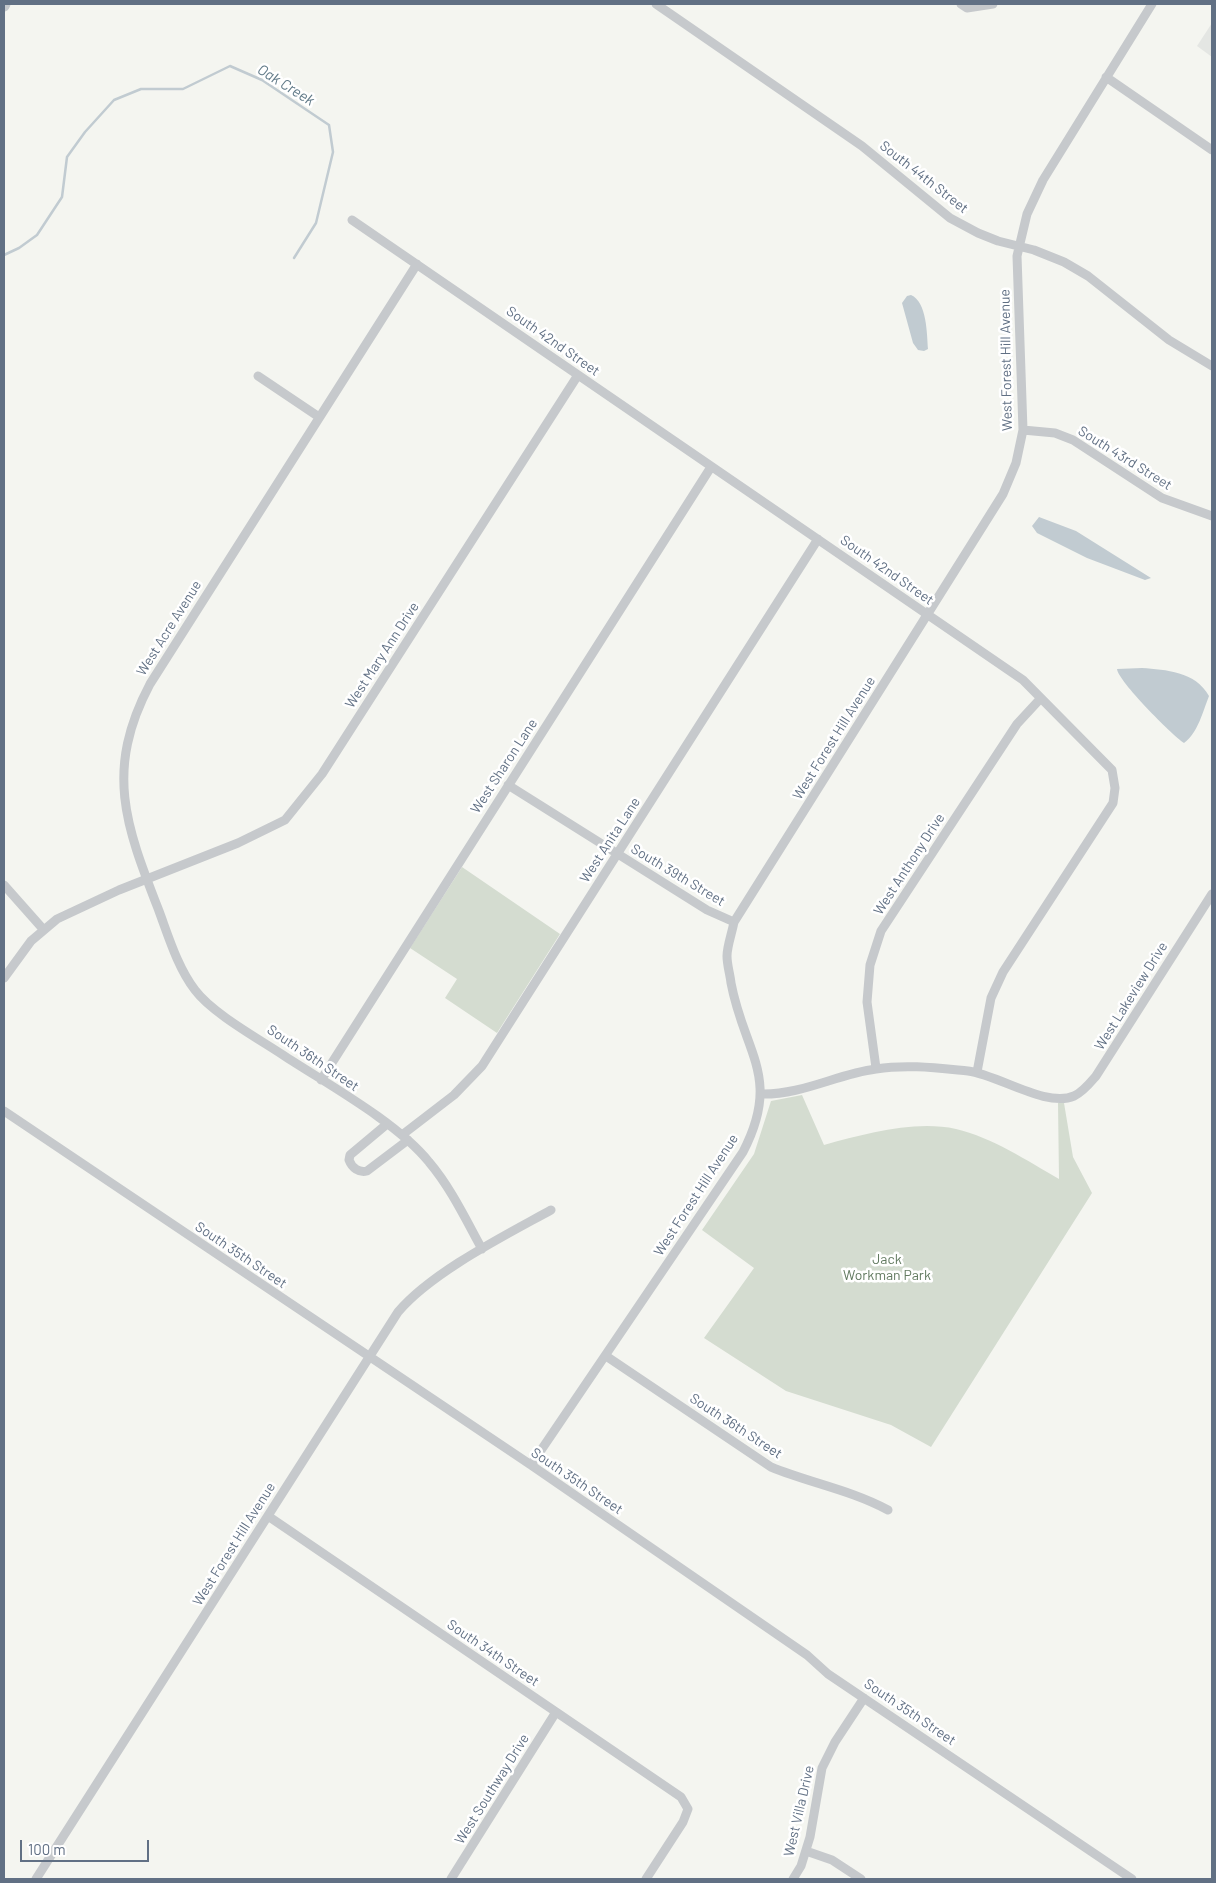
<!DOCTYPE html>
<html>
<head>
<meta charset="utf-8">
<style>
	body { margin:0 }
	#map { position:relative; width:1216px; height:1883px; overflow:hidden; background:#f4f5f0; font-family:Barlow,sans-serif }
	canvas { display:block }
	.frame { position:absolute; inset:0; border:5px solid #617084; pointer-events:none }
	.scale { position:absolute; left:20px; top:1840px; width:129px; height:22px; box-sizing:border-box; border:2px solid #617084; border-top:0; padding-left:6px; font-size:15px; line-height:18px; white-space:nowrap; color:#617084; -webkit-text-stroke:4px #fff; paint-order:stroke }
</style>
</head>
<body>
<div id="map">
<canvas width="1216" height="1883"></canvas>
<div class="frame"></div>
<div class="scale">100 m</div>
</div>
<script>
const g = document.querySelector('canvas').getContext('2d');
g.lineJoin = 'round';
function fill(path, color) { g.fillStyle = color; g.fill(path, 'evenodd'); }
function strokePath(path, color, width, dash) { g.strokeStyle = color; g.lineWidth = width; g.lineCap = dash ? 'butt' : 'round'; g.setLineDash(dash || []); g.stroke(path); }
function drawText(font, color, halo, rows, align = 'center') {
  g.font = font + ' Barlow,sans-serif'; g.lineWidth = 5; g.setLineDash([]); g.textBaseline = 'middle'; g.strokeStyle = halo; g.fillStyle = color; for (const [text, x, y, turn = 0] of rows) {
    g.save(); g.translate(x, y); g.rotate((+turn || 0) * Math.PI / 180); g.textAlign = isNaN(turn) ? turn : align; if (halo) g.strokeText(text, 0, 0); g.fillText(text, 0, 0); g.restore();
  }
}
fill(new Path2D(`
	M1212,23V57L1197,46Z`), '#e4e6e3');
fill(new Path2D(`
	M462,867L560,934L497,1033L445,998L457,979L410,948Z
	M802,1095L824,1145C865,1134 914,1120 956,1129C991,1137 1028,1161 1059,1179L1058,1103H1064L1073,1157L1092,1193L931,1447L891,1425L786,1391L704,1338L754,1268L702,1230L754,1154L771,1101Z`), '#d4dcd0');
fill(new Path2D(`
	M911,295C927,302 927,334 928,349L924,351L918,350L913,343L902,303L907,296Z
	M1039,517L1076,531L1151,578L1145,580L1087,558L1037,533L1032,526Z
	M1142,668C1166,670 1195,671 1209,696C1203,711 1198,733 1184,743C1172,735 1118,681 1117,669Z`), '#c1cbd1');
strokePath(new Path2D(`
	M4,255L19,248L37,235L62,197L67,157L85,132L114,100L141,89H183L230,66L262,80L329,125L333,152L316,223L294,258`), '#c1cbd1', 2.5);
strokePath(new Path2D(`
	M656,4L862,146L950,218L978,233L998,241L1034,250L1064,262L1088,276L1169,340L1212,366
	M961,4L967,8L993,4
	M1106,77L1212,150
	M352,220L1023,680L1112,770L1115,788L1113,803L1003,972L991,998L977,1072
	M417,264L150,684C104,771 126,826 159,911C169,938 178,968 195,990C212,1013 259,1039 283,1055C327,1084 397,1122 429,1162C451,1188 466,1220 482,1249
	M258,376L319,417
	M1023,430L1055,433L1073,440L1162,498L1212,516
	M508,785L707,910L734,922
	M4,885L43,929
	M4,978L31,941L57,919L119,890L238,843L285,820L322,774L578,375
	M876,1068L867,1002L870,965L881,931L1017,724L1041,698
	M321,1080L711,467
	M761,1094C802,1095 837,1074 876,1069C907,1064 937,1068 968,1071C999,1075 1046,1108 1074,1096C1083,1092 1090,1083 1096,1076L1212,894
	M4,1111L531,1465L807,1655L828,1674L1132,1879
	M387,1124L350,1155L349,1160C352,1168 359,1173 367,1171L408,1140
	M402,1135L454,1095L482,1066L818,539
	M606,1356L771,1467C810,1483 851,1490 888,1510
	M531,1465L743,1152C782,1077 744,1053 731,983C730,974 727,965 727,956C727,946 732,933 734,922L1003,494L1016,463L1023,430L1017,256L1027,214L1043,180L1152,4
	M268,1516L681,1797L688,1809L683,1822L646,1879
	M806,1851L832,1860L861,1879
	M36,1879L398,1312C432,1272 504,1236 551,1210
	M451,1879L556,1712
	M793,1879L801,1866L810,1837L822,1768L835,1742L864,1698`), '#c6c9cc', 9);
strokePath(new Path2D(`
	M4,6L5,4`), '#c6c9cc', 11);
drawText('14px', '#617084', '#fff', [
	["South 44th Street",924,177,38],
	["South 42nd Street",553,341,35],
	["West Forest Hill Avenue",1006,360,-91],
	["South 43rd Street",1125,458,32],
	["South 42nd Street",887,570,35],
	["West Acre Avenue",169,628,-58],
	["West Mary Ann Drive",382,655,-57],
	["West Forest Hill Avenue",834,738,-58],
	["West Sharon Lane",504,766,-57],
	["West Anita Lane",610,840,-57],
	["West Anthony Drive",909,864,-57],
	["South 39th Street",678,875,31],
	["West Lakeview Drive",1131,996,-58],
	["South 36th Street",313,1058,34],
	["West Forest Hill Avenue",696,1195,-57],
	["South 35th Street",241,1255,34],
	["South 36th Street",736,1426,33],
	["South 35th Street",577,1481,34],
	["West Forest Hill Avenue",234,1544,-58],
	["South 34th Street",493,1653,34],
	["South 35th Street",910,1712,34],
	["West Southway Drive",492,1789,-58],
	["West Villa Drive",799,1811,-77]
]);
drawText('14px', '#627a60', '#fff', [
	["Jack",887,1259],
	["Workman Park",887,1275]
]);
drawText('italic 15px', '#617a88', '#fff', [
	["Oak Creek",286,85,32]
]);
</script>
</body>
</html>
